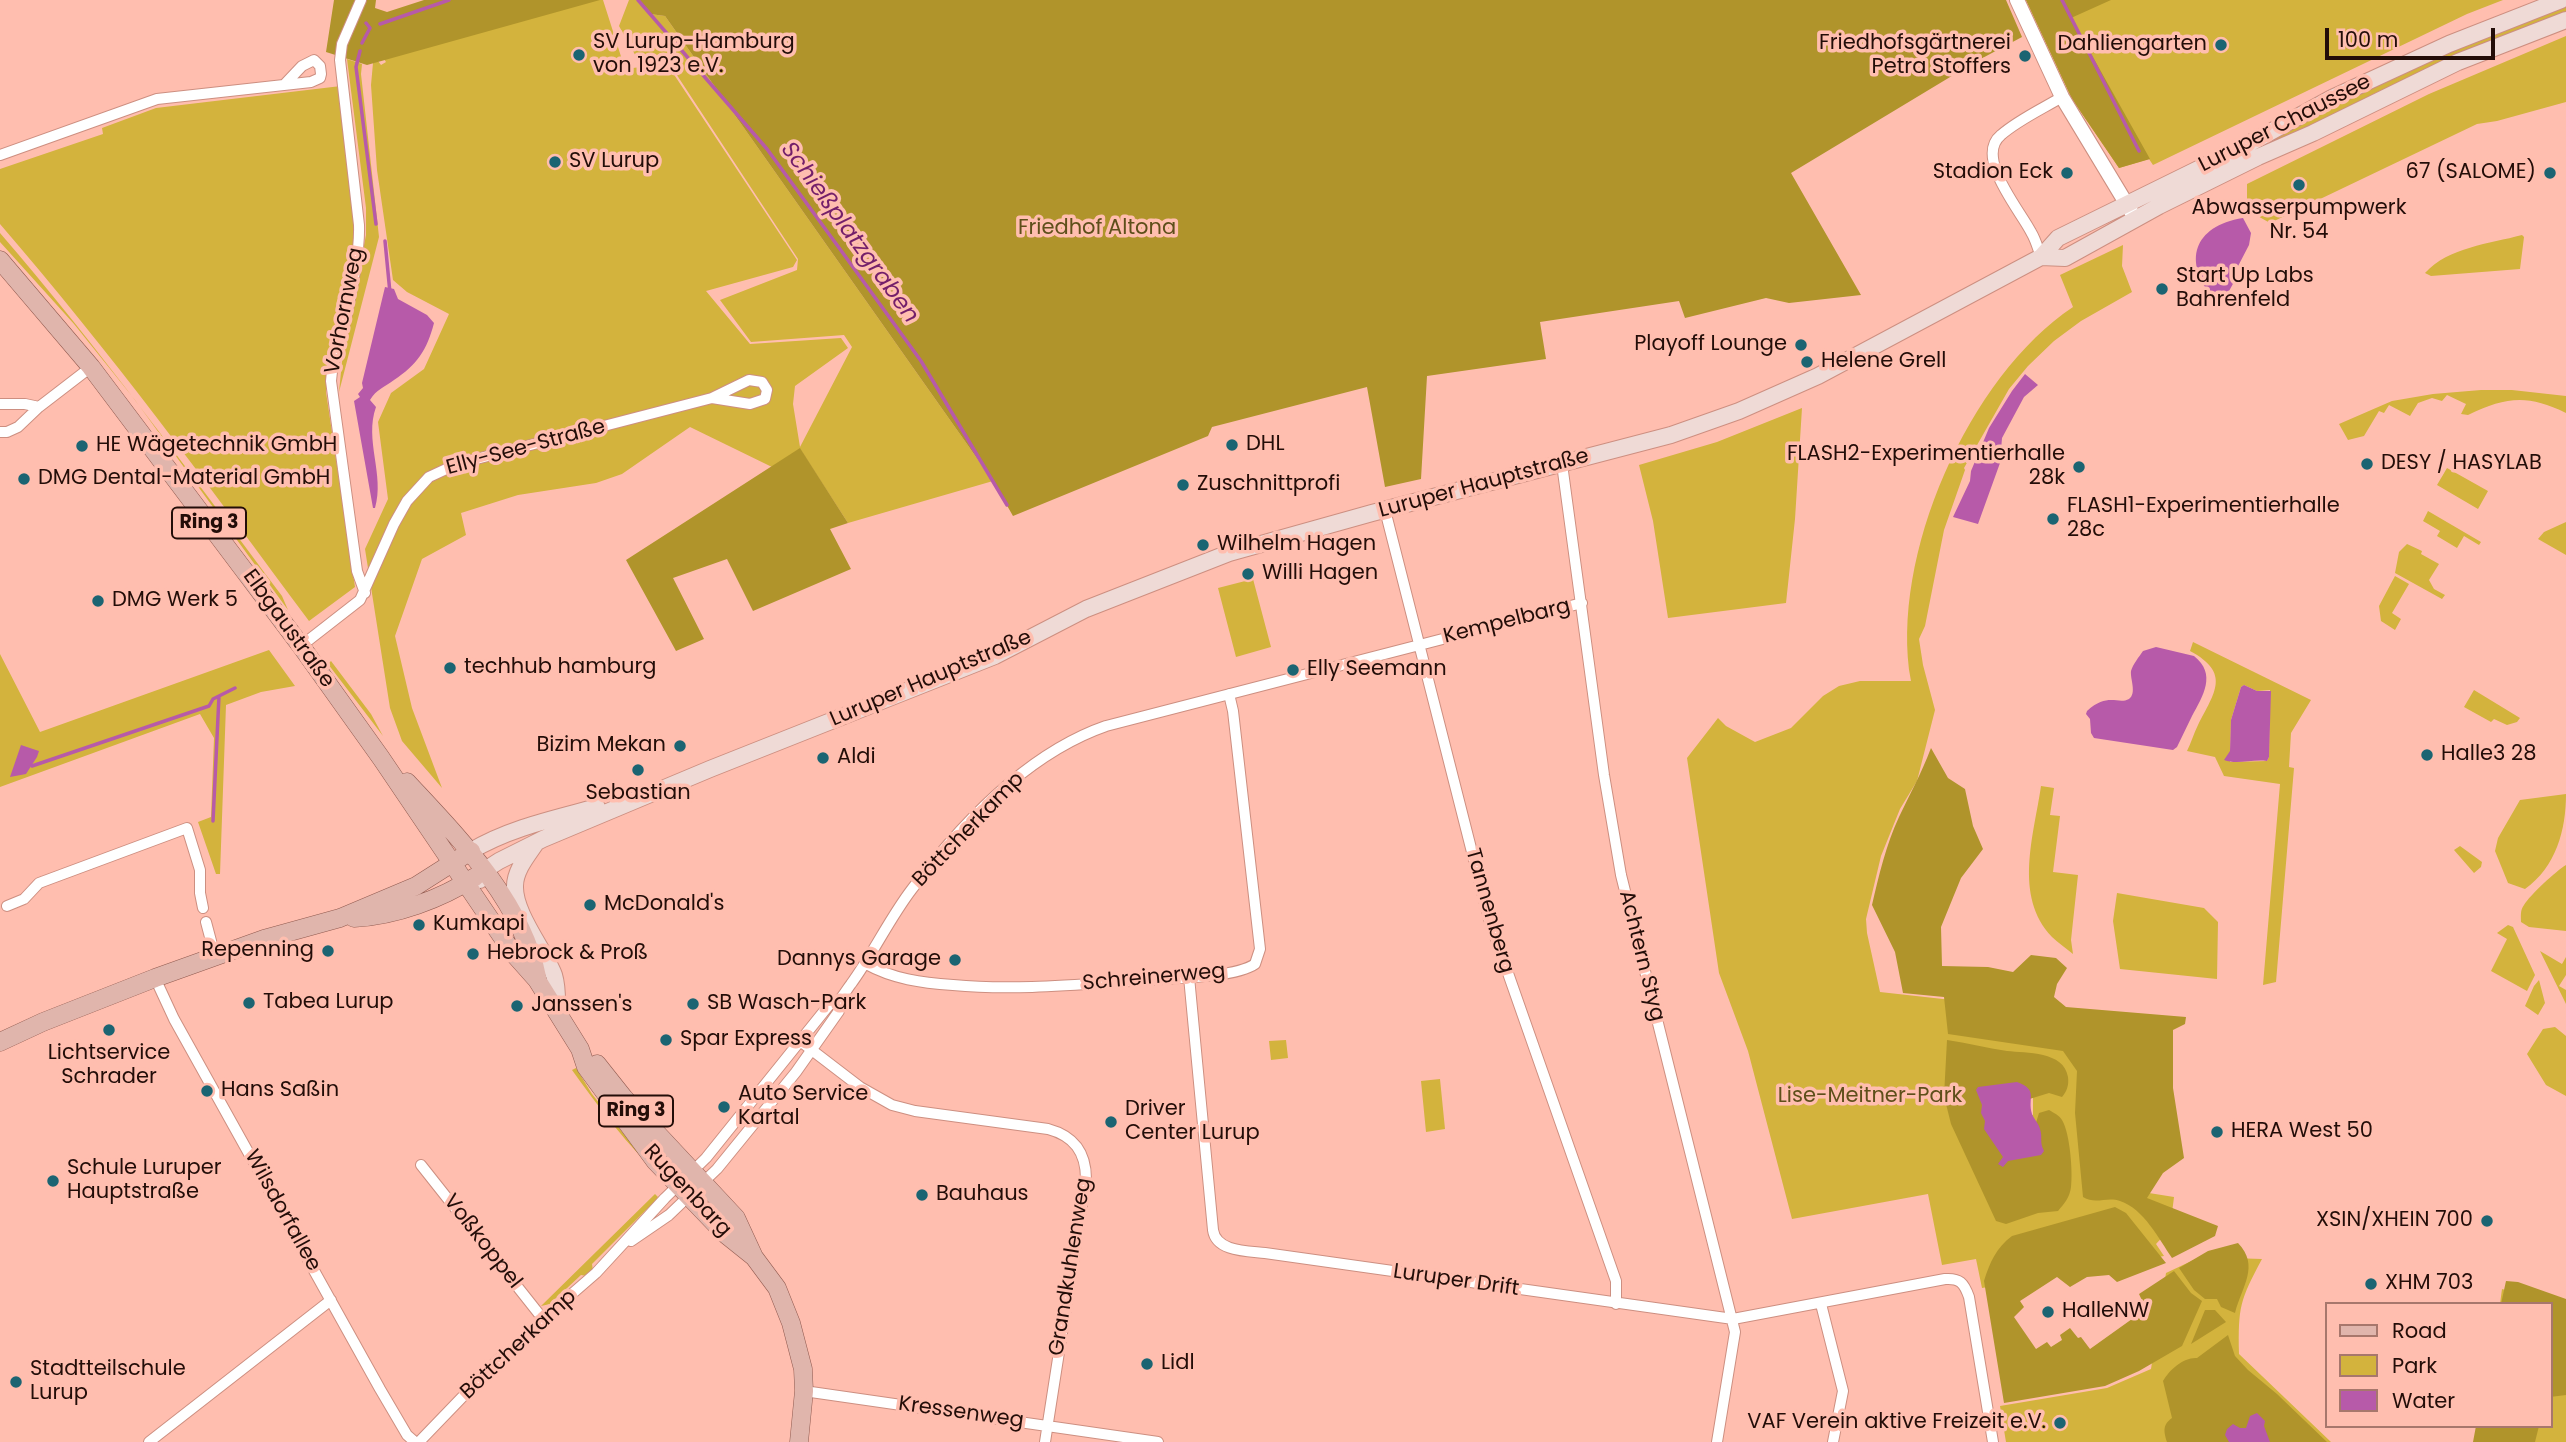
<!DOCTYPE html>
<html>
<head>
<meta charset="utf-8">
<style>
	body { margin:0 }
	#map { position:relative; width:2566px; height:1442px; overflow:hidden; background:#ffbeaf; font-family:Poppins,sans-serif }
	canvas { display:block }
	.legend { position:absolute; left:2325px; top:1302px; width:228px; height:126px; box-sizing:border-box; background:#ffbeaf; border:2px solid #a7776c; margin:0; padding:9px 12px; list-style:none; font-size:21px; color:#230d08 }
	.legend li { display:flex; align-items:center; gap:14px; height:35px }
	.legend b { width:35px; border:2px solid #a7776c }
	.scale { position:absolute; left:2325px; top:28px; width:170px; height:32px; box-sizing:border-box; border:4px solid #230d08; border-top:0; padding-left:9px; font-size:21px; line-height:24px; white-space:nowrap; color:#230d08; -webkit-text-stroke:5px #ffbeaf; paint-order:stroke }
</style>
</head>
<body>
<div id="map">
<canvas width="2566" height="1442"></canvas>
<ul class="legend">
<li><b style="height:9px;background:#e0b5ac"></b>Road</li>
<li><b style="height:19px;background:#d3b33d"></b>Park</li>
<li><b style="height:19px;background:#b75aa9"></b>Water</li>
</ul>
<div class="scale">100 m</div>
</div>
<script>
const g = document.querySelector('canvas').getContext('2d');
g.lineJoin = 'round';
function fill(path, color) { g.fillStyle = color; g.fill(path, 'evenodd'); }
function strokePath(path, color, width, dash) { g.strokeStyle = color; g.lineWidth = width; g.lineCap = dash ? 'butt' : 'round'; g.setLineDash(dash || []); g.stroke(path); }
function drawText(font, color, halo, rows, align = 'center') {
  g.font = font + ' Poppins,sans-serif'; g.lineWidth = 7; g.setLineDash([]); g.textBaseline = 'middle'; g.strokeStyle = halo; g.fillStyle = color; for (const [text, x, y, turn = 0] of rows) {
    g.save(); g.translate(x, y); g.rotate((+turn || 0) * Math.PI / 180); g.textAlign = isNaN(turn) ? turn : align; if (halo) g.strokeText(text, 0, 0); g.fillText(text, 0, 0); g.restore();
  }
}
fill(new Path2D(`
	M568,0H603L625,69L664,64L671,70L797,260L793,267L706,291L750,344L841,338L848,348L795,386L793,404L800,447L852,347L844,335L751,342L720,300L797,270L798,259L663,54L638,60L619,26L629,0H639L650,14L665,16L993,481L848,523L800,449L772,467L690,427L622,474L596,483L518,495L461,513L466,535L422,559L395,636L412,708L442,788L402,741L390,708L365,549L388,499L378,422L391,393L424,369L449,314L407,292L393,280L377,170L371,85L373,63L378,61L381,65L386,62L384,59Z
	M2026,0H2503L2467,14L2153,165L2149,159L2119,168L2072,99Z
	M2566,5V12L2519,31L2164,197L2162,193L2327,108L2414,67Z
	M2566,36V102L2497,121L2477,124L2270,223L2247,210V184L2429,94Z
	M347,59L362,64L361,74L379,237L339,392L343,352L366,235V208Z
	M341,86L358,236L328,362L326,392L355,587L309,621C209,486 110,351 0,224V169L103,134L102,128L156,108Z
	M0,233C100,349 190,473 282,596L288,610L135,400L74,324L0,242Z
	M2522,235L2524,237L2520,269L2431,276L2425,273C2449,247 2489,244 2522,235Z
	M2123,245L2122,266L2132,292L2081,321L2054,341L2028,366L2009,389L1964,468L1965,470L1944,530L1925,626L1919,639L1923,665L1935,710L1917,781L1900,809L1881,856L1866,919L1867,933L1880,992L2042,1010L2149,1193L2174,1197L2170,1229L2156,1244L2164,1256L1982,1288L1976,1259L1942,1265L1928,1194L1792,1219L1748,1051L1719,973L1687,758L1718,718L1726,726L1755,742L1791,728L1823,696L1839,686L1860,681H1911C1889,557 1969,376 2073,307L2060,275ZM2033,1097V1115L1981,1113Z
	M2481,390H2512L2566,396V413C2527,394 2506,397 2468,415L2461,414L2466,404L2447,395L2442,401L2432,398L2418,403L2410,416L2389,405L2384,413L2379,411L2364,436L2348,440L2339,424L2392,401L2433,394Z
	M1802,408L1795,519L1786,603L1668,618L1653,521L1639,465L1717,442Z
	M2447,468L2488,491L2478,509L2437,485Z
	M2428,511L2481,542L2479,545L2464,536L2457,548L2437,536L2440,531L2423,521Z
	M2566,522V555L2538,539L2544,532Z
	M2407,544L2422,551L2421,554L2439,564L2429,580L2434,589L2445,595L2442,599L2395,573L2399,552Z
	M2395,576L2409,584L2392,613L2401,619L2395,630L2381,621L2379,606Z
	M1253,579L1271,647L1236,657L1218,588Z
	M2193,642L2311,700L2291,733L2289,767L2294,768L2276,982L2263,985L2280,784L2224,776L2215,757L2187,751C2191,743 2194,733 2198,725C2215,692 2231,673 2190,651ZM2244,685L2257,691L2270,690L2269,757L2267,761L2230,762L2231,720L2241,687Z
	M269,650L295,686L261,692L226,705L220,874H216L198,822L211,817L214,738L200,714L0,787V654L40,732Z
	M331,661L371,714L383,736L328,664Z
	M2474,690L2520,718L2517,722L2507,725L2494,719L2491,722L2464,707Z
	M2041,786L2054,788L2050,815L2060,816L2053,872L2078,875L2071,940L2073,954C2066,948 2058,943 2052,937C2013,896 2034,835 2041,786Z
	M2566,794C2566,830 2556,867 2525,889L2508,883L2495,851L2498,838L2520,800Z
	M2460,846L2482,862L2481,867L2474,873L2454,850Z
	M2566,865V931L2529,927L2521,922C2521,916 2520,910 2524,905C2530,895 2556,871 2566,865Z
	M2117,893L2204,908L2218,922L2217,979L2120,969L2113,921Z
	M2508,925L2513,927L2535,975L2527,991L2491,971L2507,939L2497,933Z
	M2540,951L2562,964L2566,957V975L2559,986L2566,990V1004Z
	M2539,980L2545,1003L2538,1015L2525,1006L2534,986Z
	M2555,1027L2566,1036V1096L2546,1085L2527,1054L2543,1029Z
	M1286,1040L1288,1058L1271,1060L1269,1041Z
	M576,1068L592,1094L646,1162C618,1133 595,1102 572,1070Z
	M1440,1079L1445,1129L1426,1132L1421,1081Z
	M655,1194L658,1197L656,1200L592,1264L593,1271L587,1276L581,1275L550,1304L541,1306Z
	M2200,1257L2262,1259C2240,1300 2238,1307 2239,1354L2331,1442H2006L2000,1406L2107,1388L2151,1369L2166,1273Z
	M2502,1289L2566,1308V1442H2498L2499,1426H2550V1304H2500Z`), '#d3b33d');
fill(new Path2D(`
	M334,0H376L375,8L387,12L424,0H600L367,65L326,52Z
	M639,0H2006L2022,37L1975,62L1791,173L1861,295L1789,303L1766,298L1685,318L1679,301L1540,322L1546,359L1427,376L1421,479L1385,487L1367,387L1212,427L1208,436L1013,516L993,481L665,16L650,14Z
	M2026,0H2111L2071,18L2150,159L2119,168L2072,99Z
	M800,448L848,523L830,529L851,569L753,611L727,559L673,578L704,639L676,651L626,560Z
	M1931,748L1948,778L1965,789L1973,826L1983,849L1961,878L1941,927L1942,966L1988,967L2013,972L2031,955L2056,958L2067,968L2057,984L2054,997L2066,1007L2186,1017L2185,1024L2173,1030V1088L2184,1158L2163,1173L2147,1198L2218,1226L2215,1236L2172,1258C2159,1239 2144,1209 2120,1201C2107,1196 2096,1205 2083,1197L2075,1113L2077,1071L2063,1051L1948,1034L1944,997L1903,993L1895,952L1872,905C1879,875 1886,845 1899,817C1911,792 1921,774 1931,748Z
	M1947,1040C1967,1043 1987,1048 2007,1051C2026,1053 2064,1051 2068,1077C2069,1085 2067,1091 2062,1097L2049,1093L2023,1101L2035,1126L2039,1113L2049,1110C2054,1113 2059,1115 2062,1120C2070,1133 2073,1172 2071,1187C2070,1197 2064,1204 2058,1211L2038,1213L2006,1224L1996,1221L1951,1124L1944,1096Z
	M2115,1207L2126,1213L2166,1263L2117,1282L2109,1275L2087,1277L2070,1287L2057,1277L2020,1301L2024,1307L2014,1317L2036,1349L2047,1342L2051,1347L2062,1340L2060,1335L2070,1328L2078,1338L2081,1337L2090,1349L2146,1309L2139,1294L2174,1271L2191,1293L2202,1301L2182,1346L2139,1371L2105,1386L2004,1403L1984,1281C1990,1262 1996,1248 2012,1236Z
	M2238,1243C2260,1266 2242,1286 2235,1313L2221,1307L2217,1299H2205L2194,1290L2179,1268L2208,1251Z
	M2506,1281L2518,1282L2566,1299V1395L2550,1397V1304H2501Z
	M2205,1310H2215L2226,1322L2191,1344Z
	M2228,1335L2235,1356L2248,1370L2277,1394L2327,1442H2167C2164,1432 2162,1425 2172,1418L2163,1381C2170,1369 2184,1357 2197,1358Z
	M2476,1426H2539L2535,1442H2473Z`), '#b0942b');
fill(new Path2D(`
	M2243,218L2251,233L2249,245L2235,272L2234,282L2229,291L2214,299C2182,262 2193,226 2243,218Z
	M385,287L394,289L398,299L427,315L434,323C427,350 417,365 394,380C383,388 377,389 370,400L376,407C364,440 385,475 375,508H373L354,401L360,397L358,394L363,388L362,383Z
	M2025,374L2038,385L2024,397L2002,438L2000,463L1978,524L1953,517L1970,481L1971,471L1989,428L2012,391Z
	M2156,647L2194,656C2217,674 2203,696 2192,716C2187,726 2182,737 2177,747L2173,750L2094,738L2091,733L2090,719L2086,714L2087,711C2108,692 2118,705 2129,699C2137,693 2130,679 2131,671C2133,664 2139,657 2143,651Z
	M2244,685L2257,691H2271L2269,757L2267,761C2252,759 2237,765 2224,760L2230,751L2231,720L2241,687Z
	M21,745L39,751L37,757L26,774L10,777Z
	M2017,1082C2039,1090 2027,1098 2032,1114C2034,1119 2039,1124 2040,1129C2043,1138 2039,1142 2044,1151L2041,1155L2008,1161L2003,1167L1998,1164L2003,1157L1984,1129L1985,1121L1981,1113L1982,1105L1976,1090L1978,1087Z
	M2257,1413L2265,1421L2264,1426L2270,1442H2229L2225,1435L2227,1429L2233,1424L2240,1428H2246L2250,1416Z`), '#b75aa9');
strokePath(new Path2D(`
	M638,0L767,149L845,256L921,361L1007,505
	M2062,0L2139,151
	M380,24L449,0
	M362,43L370,28L366,23
	M360,51L356,67L376,224
	M385,241L390,293
	M32,766L209,706L213,699L219,696
	M213,821L219,696L235,688`), '#b75aa9', 3.5);
const minor = new Path2D(`
	M361,0L342,44L340,60L359,225C360,253 351,294 345,322C341,342 332,360 331,381L357,571L365,593
	M0,155L157,99L311,82L320,78L321,74L320,66L314,60L302,66L284,85
	M2041,257C2038,249 2036,240 2031,232C2020,210 1974,157 2001,135C2018,120 2042,109 2062,97
	M0,404H25L39,407
	M0,432H7L18,427L39,407L91,367
	M1562,464L1604,775L1621,875L1735,1332L1717,1442
	M1385,510L1489,919L1616,1281V1304
	M301,646L360,600L394,524L407,501L429,477L457,464L712,398L749,380L762,382L767,390L765,399L750,404L712,398
	M7,906L24,899L39,883L187,828L200,870V893L203,908
	M206,922L215,956
	M866,964C893,979 922,983 953,985C1017,991 1082,984 1145,980C1171,978 1235,978 1255,964L1260,949L1233,711L1229,694
	M1189,977L1213,1230C1216,1252 1248,1251 1265,1253L1733,1319L1945,1279C1960,1278 1964,1283 1969,1297L1993,1442
	M155,978L174,1019L380,1389L407,1435L415,1442
	M800,1041L860,1087L892,1105L915,1111L1048,1129C1074,1136 1086,1152 1086,1179L1045,1442
	M421,1165L543,1319
	M631,1241L669,1215L717,1169L796,1072L839,1011L838,1002
	M1821,1304L1843,1391L1833,1442
	M804,1391L1158,1442
	M149,1442L331,1300
	M419,1442L498,1360L511,1351L543,1319L596,1273L665,1198L706,1158L829,1005C831,1004 836,1003 838,1001C843,997 847,989 851,984C873,954 889,919 912,889C961,824 1028,753 1106,726L1582,603`);
const tertiary = new Path2D(`
	M2017,0L2062,97L2132,213`);
const secondary = new Path2D(`
	M2041,257L2065,258L2159,206L2258,157L2313,133L2458,62L2566,20
	M536,843C528,855 515,870 515,886C514,913 544,949 554,975C558,988 557,1000 557,1013
	M471,851C510,828 553,819 597,807
	M480,880L485,870L499,861L543,839L710,769L995,656L1086,609L1229,553L1372,513L1671,435L1739,411L1818,376L2041,257L2058,238L2245,146L2332,98L2449,44L2561,0`);
const primary = new Path2D(`
	M0,260L91,367L301,646L381,758L513,953L537,980L580,1049L586,1067L655,1161L724,1233L754,1257
	M407,782C458,837 522,901 537,977
	M354,918C395,916 441,899 475,877
	M0,1042L43,1022L155,978L264,939L340,918L416,886L471,851
	M597,1064L624,1098L736,1218L754,1257L777,1288L791,1323L803,1369L804,1391L799,1442`);
strokePath(minor, '#cd8f81', 12);
strokePath(tertiary, '#cd8f81', 16);
strokePath(secondary, '#cd8f81', 18);
strokePath(primary, '#905a4f', 19);
strokePath(minor, '#fff', 10);
strokePath(tertiary, '#fff', 14);
strokePath(secondary, '#efdad6', 16);
strokePath(primary, '#e0b5ac', 18);
for (const [x, y, r, color] of [
	[2221,45,7,"#1b6472"],
	[579,55,7,"#1b6472"],
	[2025,56,7,"#1b6472"],
	[555,162,7,"#1b6472"],
	[2067,173,7,"#1b6472"],
	[2550,173,7,"#1b6472"],
	[2299,185,7,"#1b6472"],
	[2162,289,7,"#1b6472"],
	[1801,345,7,"#1b6472"],
	[1807,362,7,"#1b6472"],
	[1232,445,7,"#1b6472"],
	[82,446,7,"#1b6472"],
	[2367,464,7,"#1b6472"],
	[2079,467,7,"#1b6472"],
	[24,479,7,"#1b6472"],
	[1183,485,7,"#1b6472"],
	[2053,519,7,"#1b6472"],
	[1203,545,7,"#1b6472"],
	[1248,574,7,"#1b6472"],
	[98,601,7,"#1b6472"],
	[450,668,7,"#1b6472"],
	[1293,670,7,"#1b6472"],
	[680,746,7,"#1b6472"],
	[2427,755,7,"#1b6472"],
	[823,758,7,"#1b6472"],
	[638,770,7,"#1b6472"],
	[590,905,7,"#1b6472"],
	[419,925,7,"#1b6472"],
	[328,951,7,"#1b6472"],
	[473,954,7,"#1b6472"],
	[955,960,7,"#1b6472"],
	[249,1003,7,"#1b6472"],
	[693,1004,7,"#1b6472"],
	[517,1006,7,"#1b6472"],
	[109,1030,7,"#1b6472"],
	[666,1040,7,"#1b6472"],
	[207,1091,7,"#1b6472"],
	[724,1107,7,"#1b6472"],
	[1111,1122,7,"#1b6472"],
	[2217,1132,7,"#1b6472"],
	[53,1181,7,"#1b6472"],
	[922,1195,7,"#1b6472"],
	[2487,1221,7,"#1b6472"],
	[2371,1284,7,"#1b6472"],
	[2048,1312,7,"#1b6472"],
	[1147,1364,7,"#1b6472"],
	[16,1382,7,"#1b6472"],
	[2060,1423,7,"#1b6472"]
]) { const dot = new Path2D(); dot.arc(x, y, r, 0, 2 * Math.PI); g.fillStyle = color; g.fill(dot); strokePath(dot, '#ffbeaf', 2.5); }
for (const [x, y, w] of [
	[209,523,74],
	[636,1111,74]
]) { const box = new Path2D(); box.roundRect(x - w / 2, y - 15.5, w, 31, 5); g.fillStyle = '#ffbeaf'; g.fill(box); strokePath(box, '#230d08', 2); }
drawText('bold 19px', '#230d08', null, [
	["Ring 3",209,523],
	["Ring 3",636,1111]
]);
drawText('21px', '#230d08', '#ffbeaf', [
	["SV Lurup-Hamburg",593,43],
	["von 1923 e.V.",593,67],
	["Friedhofsgärtnerei",2011,44,"right"],
	["Petra Stoffers",2011,68,"right"],
	["Dahliengarten",2207,45,"right"],
	["SV Lurup",569,162],
	["Stadion Eck",2053,173,"right"],
	["67 (SALOME)",2536,173,"right"],
	["Abwasserpumpwerk",2299,209,"center"],
	["Nr. 54",2299,233,"center"],
	["Start Up Labs",2176,277],
	["Bahrenfeld",2176,301],
	["Playoff Lounge",1787,345,"right"],
	["Helene Grell",1821,362],
	["DHL",1246,445],
	["HE Wägetechnik GmbH",96,446],
	["FLASH2-Experimentierhalle",2065,455,"right"],
	["28k",2065,479,"right"],
	["DESY / HASYLAB",2381,464],
	["DMG Dental-Material GmbH",38,479],
	["Zuschnittprofi",1197,485],
	["FLASH1-Experimentierhalle",2067,507],
	["28c",2067,531],
	["Wilhelm Hagen",1217,545],
	["Willi Hagen",1262,574],
	["DMG Werk 5",112,601],
	["techhub hamburg",464,668],
	["Elly Seemann",1307,670],
	["Bizim Mekan",666,746,"right"],
	["Halle3 28",2441,755],
	["Aldi",837,758],
	["Sebastian",638,794,"center"],
	["McDonald's",604,905],
	["Kumkapi",433,925],
	["Repenning",314,951,"right"],
	["Hebrock & Proß",487,954],
	["Dannys Garage",941,960,"right"],
	["Tabea Lurup",263,1003],
	["SB Wasch-Park",707,1004],
	["Janssen's",531,1006],
	["Spar Express",680,1040],
	["Lichtservice",109,1054,"center"],
	["Schrader",109,1078,"center"],
	["Hans Saßin",221,1091],
	["Auto Service",738,1095],
	["Kartal",738,1119],
	["Driver",1125,1110],
	["Center Lurup",1125,1134],
	["HERA West 50",2231,1132],
	["Schule Luruper",67,1169],
	["Hauptstraße",67,1193],
	["Bauhaus",936,1195],
	["XSIN/XHEIN 700",2473,1221,"right"],
	["XHM 703",2385,1284],
	["HalleNW",2062,1312],
	["Lidl",1161,1364],
	["Stadtteilschule",30,1370],
	["Lurup",30,1394],
	["VAF Verein aktive Freizeit e.V.",2046,1423,"right"]
], 'left');
drawText('21px', '#230d08', '#ffbeaf', [
	["Luruper Chaussee",2285,124,-27],
	["Vorhornweg",345,311,-79],
	["Elly-See-Straße",526,448,-15],
	["Luruper Hauptstraße",1484,484,-15],
	["Kempelbarg",1507,622,-14],
	["Elbgaustraße",288,629,54],
	["Luruper Hauptstraße",931,679,-23],
	["Böttcherkamp",969,830,-46],
	["Tannenberg",1489,911,74],
	["Achtern Styg",1641,956,76],
	["Schreinerweg",1154,978,-5],
	["Rugenbarg",687,1191,47],
	["Wilsdorfallee",282,1211,61],
	["Voßkoppel",482,1242,52],
	["Grandkuhlenweg",1071,1267,-81],
	["Luruper Drift",1456,1281,8],
	["Böttcherkamp",519,1345,-43],
	["Kressenweg",961,1413,8]
]);
drawText('21px', '#5e4f1a', '#ffbeaf', [
	["Friedhof Altona",1097,229],
	["Lise-Meitner-Park",1870,1097]
]);
drawText('italic 23px', '#741f6a', '#ffbeaf', [
	["Schießplatzgraben",849,233,54]
]);
</script>
</body>
</html>
